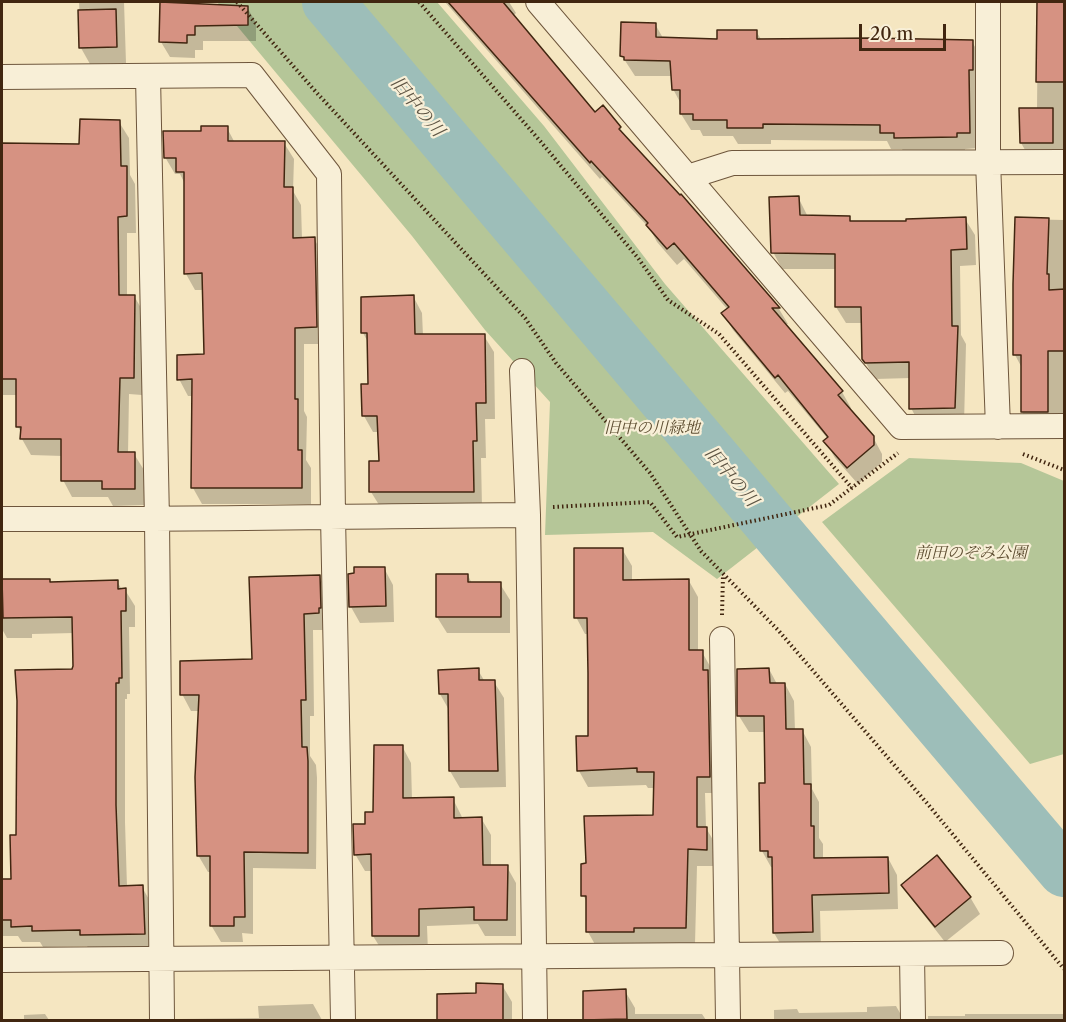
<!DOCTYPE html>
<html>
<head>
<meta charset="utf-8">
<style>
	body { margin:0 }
	#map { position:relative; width:1066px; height:1022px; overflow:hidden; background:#f5e6c1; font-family:"Libre Caslon Text",serif }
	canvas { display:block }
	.frame { position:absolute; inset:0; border:3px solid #412610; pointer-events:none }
	.scale { position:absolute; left:859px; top:24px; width:87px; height:27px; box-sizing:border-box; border:3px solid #412610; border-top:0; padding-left:8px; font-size:18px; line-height:21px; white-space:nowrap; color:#412610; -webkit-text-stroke:4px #f8efd7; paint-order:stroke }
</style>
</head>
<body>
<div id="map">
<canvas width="1066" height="1022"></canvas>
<div class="frame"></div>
<div class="scale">20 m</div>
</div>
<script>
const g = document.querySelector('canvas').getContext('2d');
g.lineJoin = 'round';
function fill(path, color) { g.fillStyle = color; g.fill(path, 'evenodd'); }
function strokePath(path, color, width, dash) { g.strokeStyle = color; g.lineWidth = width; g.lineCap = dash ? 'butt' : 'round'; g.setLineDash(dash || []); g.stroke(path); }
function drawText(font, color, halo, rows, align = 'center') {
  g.font = font + ' "Libre Caslon Text","Noto Serif JP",serif'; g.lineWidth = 4.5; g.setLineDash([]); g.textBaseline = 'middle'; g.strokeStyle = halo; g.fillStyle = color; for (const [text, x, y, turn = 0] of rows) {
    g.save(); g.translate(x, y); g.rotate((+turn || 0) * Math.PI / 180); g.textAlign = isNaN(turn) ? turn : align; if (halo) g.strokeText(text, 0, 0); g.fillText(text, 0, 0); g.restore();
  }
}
fill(new Path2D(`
	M217,2H437L544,126L665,284L839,484L717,579L653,532L545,535L550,402L485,330L412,236Z
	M909,458L1021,463L1064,481V754L1030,764L822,522Z`), '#b5c698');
fill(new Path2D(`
	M79,2H136H124L126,63L90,64L81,48Z
	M445,2H509L516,13L513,16L595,114L603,107L620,128L627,141L779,309L788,324H783L842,392L851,408L849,410L873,437L882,454V462L858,484L835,458L825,441L828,439L788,391L785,393L733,330L723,313L728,310L684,259L677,265L657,242L650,229L602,177L600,179Z
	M1038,2H1064V159L1031,160L1021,143L1037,110Z
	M161,4L247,7L256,23V41H203V50H195V58L170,57L161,42Z
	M655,24L663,38L719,40L756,31L762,41L972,42L982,58L978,148L965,149V153L905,154L902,149H891L887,141L771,140V144H738L733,136H703L700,130H691L681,114V104L673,89V76H635L622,56Z
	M119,122L129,138L130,175L135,184L136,233H127V296H134L144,313L142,395L129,394L128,454H134L144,470V505L113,506L108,497H72L63,480V456L31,455L22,439V434L18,427V395H2V345H3L2,163L81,145Z
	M227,128L235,143H284L294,159L293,191L301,205L302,239H314L324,255L325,344H304V411L307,417L306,460L311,468V504H202L193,488V396H188L179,379L206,356L204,290H195L186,274L185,184L180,174H175L165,157L203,132Z
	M798,197L808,217H849L852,223L908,222L965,219L975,235L976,265L960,266L961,335L966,344L964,424L920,425L911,408V378L875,379L873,376L863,358V323H846L836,307V269H782L773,252Z
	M1017,219L1064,220V425L1032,428L1022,412V368L1015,355Z
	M413,296L422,313L423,336H484L494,352L495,419H485L486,458H481L482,508H381L371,492L380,463L379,432H373L364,416L370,385L369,344L363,333L362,298Z
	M622,549L632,566V581H689L698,597V652H702L711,668L718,793H705L706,828L716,845V866H697L695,944L597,948L588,932V904L583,895L587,865L655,816V788H648L646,785L588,787L579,771L589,737V634H585L576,617Z
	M384,568L393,585L394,622L360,623L351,607Z
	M468,575L472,584H500L510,600V633H447L437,617Z
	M319,576L329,593L327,630H313L314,716H310V756L316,765L317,778L316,869L253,868V934L242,933L243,942H221L211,925V872H208L198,855L200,711H191L182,694L253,661Z
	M117,581L122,590H125L135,606V627H129L130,694H127V699H125V822L127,887H142L151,903L153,949L90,951L87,946L43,947L40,942H22L18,936H2V881L12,880L18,836L73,670L74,633L32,634V638H7L2,629V600L50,583Z
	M769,669L777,684H785L794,701L795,731L802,730L811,747L812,789L819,802V838L823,844V860L888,858L897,875L898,909L820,911L821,948L784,950L774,933V867H771L762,851L766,785L765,732H749L739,716Z
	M478,670L485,682H494L504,698L506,787L460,788L450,771L449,710L440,694Z
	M402,746L411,763L412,800L453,799L463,819L481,818L491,835V866L507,867L516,883V936H485L478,924L427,926L428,952H383L373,936V871H365L355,854Z
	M903,885L970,897L980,914L945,942L913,901Z
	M502,985L512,1002V1020H439V995H477Z
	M625,991L635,1008V1014H702L706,1020H585Z
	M313,1004L322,1020H177V1019L259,1018L258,1006Z
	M896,1006L904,1020H774V1010L797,1009L799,1013L867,1012V1007Z
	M45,1014L49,1020H24V1015Z
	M965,1014H1064V1020H928V1016H965Z`), '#0003');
strokePath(new Path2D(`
	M328,2L1064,871`), '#9dbeb9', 52);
const building = new Path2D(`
	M160,2L248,6V25L195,26V35H187V43L159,42Z
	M448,2H503L595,112L603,105L621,127L619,129L680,195L681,194L780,308H772L843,391L838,395L874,436V445L847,468L823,441L828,437L778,375L775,378L721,313L729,307L674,243L667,249L646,225L648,223L591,161L590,163Z
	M1037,2H1065V82H1036Z
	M116,9L117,47L79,48L78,10Z
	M621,22L656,23V37L717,39V30H757V39L871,38L973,40V70H969L970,133H957V137L894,138V133H880V125L763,124V128H727V120H693V114H680V90H672L670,61L624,60V57L620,56Z
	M1019,108H1053V143H1020Z
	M80,119L120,120L121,166H127V216L118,217L119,295H135L134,378H120L118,452H135V489H102V481H61V439H20L21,427H16V379H2V143L79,144Z
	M201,126H228V141H285L284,187H293V238L315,237L317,327L295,328V399H298V450H302V488H191L192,379L177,380V355L204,354L202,273L184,274V172H176V158H164L163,131H201Z
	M799,196L800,215L850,216V221H906V219L966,217L967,249L951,250L952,326H958L955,408L909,409V362L865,363L862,359L861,307H835V254L771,253L769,197Z
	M1015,217L1049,218L1047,274H1049V290L1065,289V351H1048V412H1021V355H1013V284Z
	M414,295L415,334H485L486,403H476L477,441H473L474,492H369V461H379L377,416H362L361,384H368L367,333H361V297Z
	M574,548H623V580L689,579V650H703V670H708L710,777H697V827H707V850L688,849L686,928H634V932H586V896H581V864L586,863L584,816L653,815L654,772H637V768L577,771L576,736H588V673L587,618H574Z
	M354,567H385L386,606L349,607L348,574L354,573Z
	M436,574H468V582H501V617H436Z
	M320,575L321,608H319V613L304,614L306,700H301L302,747H307L308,761V853L244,852L245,917H234V926H210V856H197L195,777L199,695H180V661L252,659L249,577Z
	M2,579H50V582L118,580V589L126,588V611H121L122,678H119V683H116V805L119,886L143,885L145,934L80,935V930L32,931V926L11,927V920H2V879H11L10,835H16L17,701L15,670L72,669L73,666L72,617L3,618Z
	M479,668V680H495L498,771H449L448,694H439L438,670Z
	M769,668L770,683H785L786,729H803L804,784H811V826H814V858L888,857L889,893L812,895L813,932L773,933L772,857H768V851H760L759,783H765L764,716H737V669Z
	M374,745H403V798L454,797V818L482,817L483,865H508L507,920H474V907L419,909V936H372L371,854L354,855L353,824H365V812H373Z
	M937,855L971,897L935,927L901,885Z
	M476,983L503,984V1020H437V994L476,993Z
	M626,989L627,1019L583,1020V991Z`);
fill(building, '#d69282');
strokePath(building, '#412610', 1.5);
const minor = new Path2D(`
	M538,2L901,427L1064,426
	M988,2V161L998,427
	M148,76L157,520L162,1020
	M2,77L252,75L329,174L333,516L343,1020
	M688,177L732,163L1064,162
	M522,371L528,515L535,1020
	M2,519C177,520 352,516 528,515
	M722,639L728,1020
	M912,955L913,1020
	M2,960L1001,953`);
strokePath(minor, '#6e563c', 26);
strokePath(new Path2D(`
	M237,2L316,92L525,318L556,363L650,473L701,551L778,630L926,802L1064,969
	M419,2L541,142L638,258L668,300L719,334L852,488
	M1023,454L1064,470
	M553,507L650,502L677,537L829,505L898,453
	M722,615L723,575`), '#412610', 4, [1.5, 3]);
strokePath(minor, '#f8efd7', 24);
drawText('italic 16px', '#5e4e32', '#f8efd7', [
	["旧中の川緑地",652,428],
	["前田のぞみ公園",971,553]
]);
drawText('italic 18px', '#5d5443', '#f8efd7', [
	["旧中の川",417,107,50],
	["旧中の川",731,477,50]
]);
</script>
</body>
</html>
